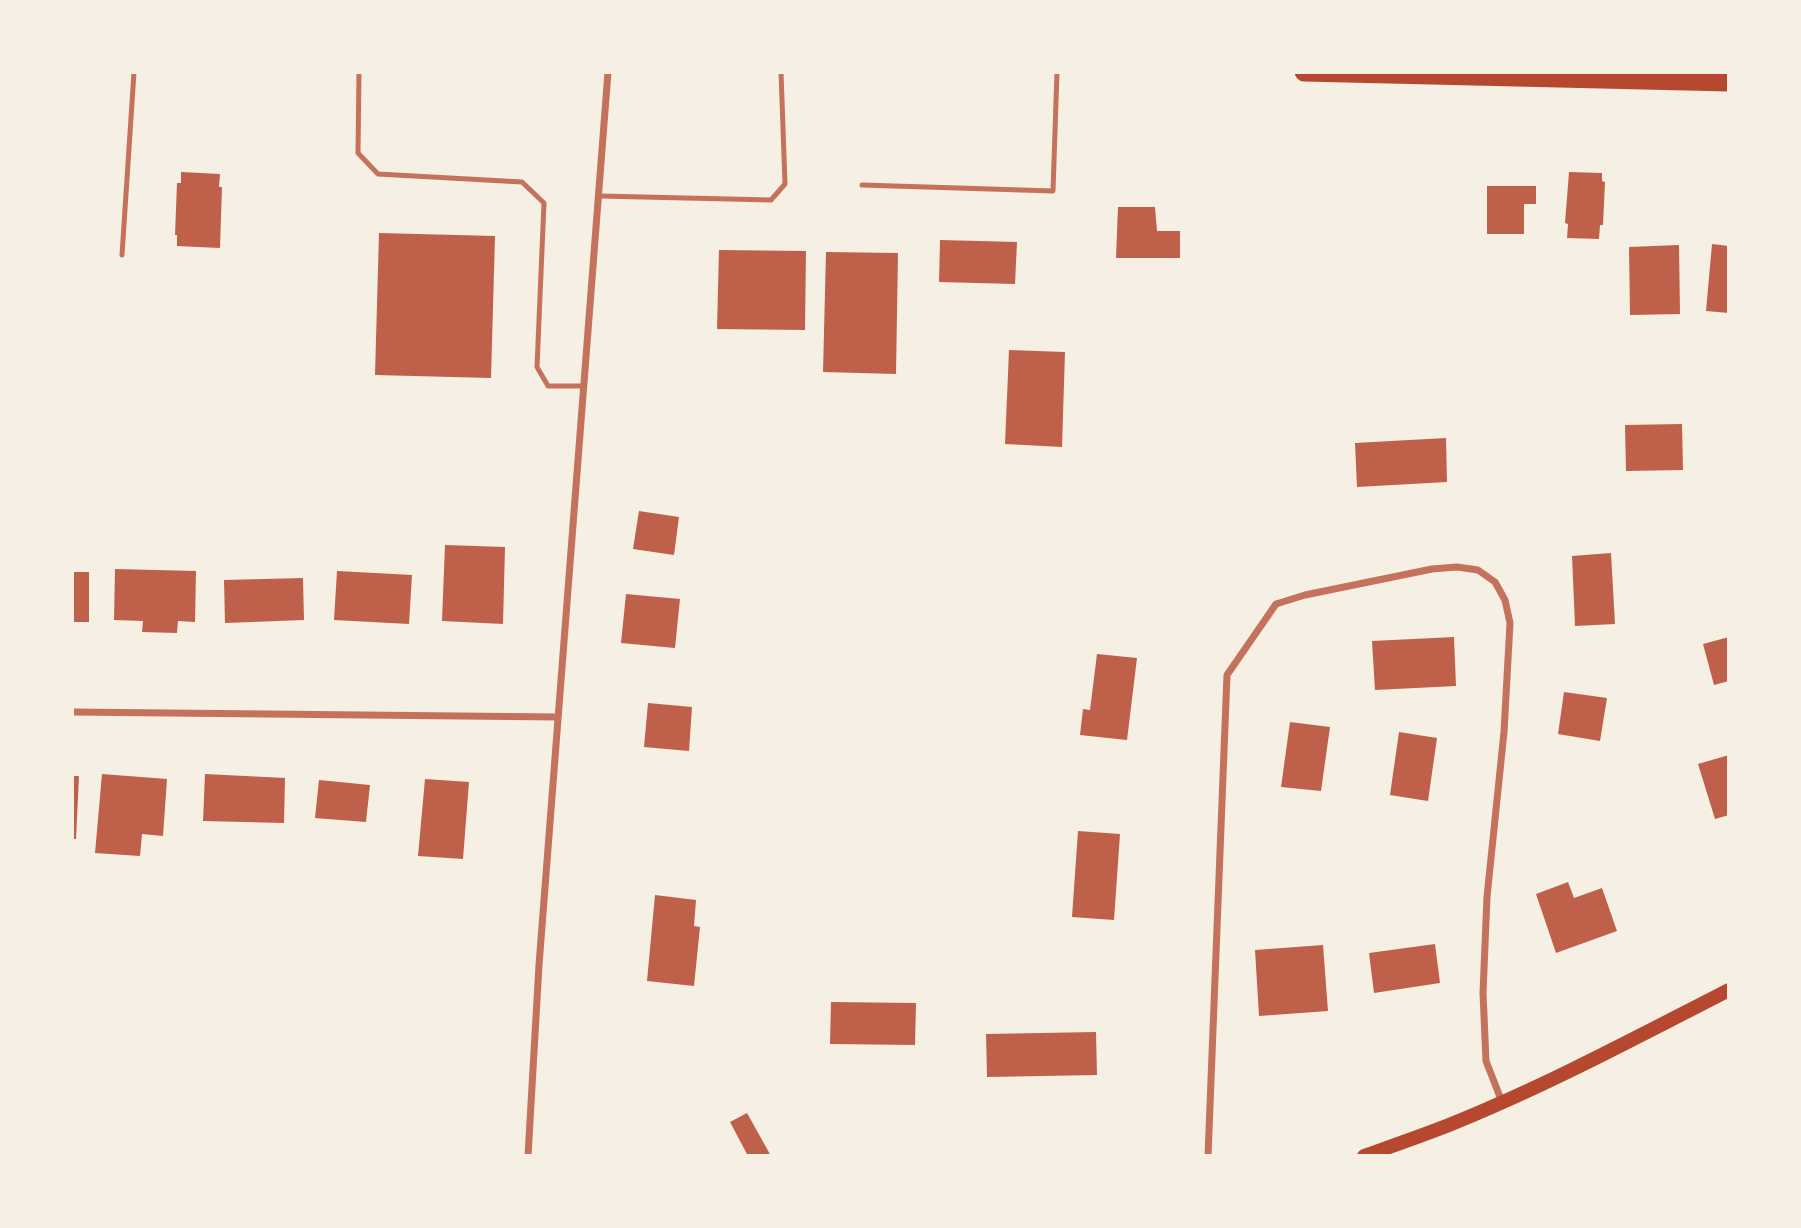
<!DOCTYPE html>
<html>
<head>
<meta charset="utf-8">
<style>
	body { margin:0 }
	#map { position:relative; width:1801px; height:1228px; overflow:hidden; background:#f6efe4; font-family:Quicksand,sans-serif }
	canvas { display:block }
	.frame { position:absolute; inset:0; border:74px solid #f6efe4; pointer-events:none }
</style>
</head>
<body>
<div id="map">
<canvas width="1801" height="1228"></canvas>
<div class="frame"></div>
</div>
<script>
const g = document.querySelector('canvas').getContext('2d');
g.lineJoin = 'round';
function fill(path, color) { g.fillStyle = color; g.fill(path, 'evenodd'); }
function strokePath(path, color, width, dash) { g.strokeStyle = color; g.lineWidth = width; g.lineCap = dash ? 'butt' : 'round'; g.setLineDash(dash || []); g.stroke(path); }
fill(new Path2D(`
	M181,172L220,174L219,187H222L220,248L177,246V235H175L177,183H181Z
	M1569,172L1602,173V181L1605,182L1603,225H1600L1599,239L1567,238L1568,224L1565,223Z
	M1487,186H1536V204H1524V234H1487Z
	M1118,207H1155L1157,231H1180V258H1116Z
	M379,233L495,236L491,378L375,375Z
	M940,240L1017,242L1015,284L939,282Z
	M1712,244L1729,246V313L1706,311Z
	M1679,245L1680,314L1630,315L1629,247Z
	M719,250L806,251L805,330L717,329Z
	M826,252L898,253L896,374L823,372Z
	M1009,350L1065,352L1062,447L1005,444Z
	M1682,424L1683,470L1626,471L1625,425Z
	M1446,438L1447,482L1357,487L1355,443Z
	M639,511L679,517L674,555L633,549Z
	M445,545L505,547L503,624L442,621Z
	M1611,553L1615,624L1575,626L1572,556Z
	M115,569L196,571L195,622L178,621L177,633L142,632L143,621L114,620Z
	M337,571L412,575L409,624L334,620Z
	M72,572H89V622H72Z
	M303,578L304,620L225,623L224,580Z
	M626,594L680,599L675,648L621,643Z
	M1454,637L1456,686L1375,690L1372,641Z
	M1729,637V681L1714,685L1703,644Z
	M1097,654L1137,658L1127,740L1080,735L1083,709L1090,710Z
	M1564,692L1607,698L1600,741L1558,734Z
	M648,703L692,707L689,751L644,747Z
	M1290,722L1330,727L1321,791L1281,787Z
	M1399,732L1437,738L1428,801L1390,795Z
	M1729,755V815L1715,819L1698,764Z
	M102,774L167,779L163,836L142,834L140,856L95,853Z
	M205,774L285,778L284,823L203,821Z
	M72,776H79L76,839H72Z
	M425,779L469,782L463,859L418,856Z
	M319,780L370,785L366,822L315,818Z
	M1078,831L1120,834L1114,920L1072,917Z
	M1568,882L1574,898L1602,888L1617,931L1556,953L1536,894Z
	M655,895L696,900L694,926L700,927L694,986L647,981Z
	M1435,944L1440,983L1374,993L1369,953Z
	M1323,945L1328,1011L1259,1016L1255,950Z
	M831,1002L916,1003L915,1045L830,1044Z
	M1096,1032L1097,1075L987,1077L986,1034Z
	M747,1113L771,1156H748L730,1122Z`), '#bf614a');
strokePath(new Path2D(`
	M359,72L358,153L378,174L522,182L544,203L537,367L548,386H584
	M862,185L1053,191L1057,72
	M600,196L771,200L785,184L781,72
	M122,255L134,72`), '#c5725c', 5);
strokePath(new Path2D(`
	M72,712L558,717
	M528,1156L539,965L608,72
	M1208,1156L1227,675L1276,604L1305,595L1432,569L1457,567L1478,570L1495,582L1505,600L1510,623L1504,732L1487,897L1483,993L1486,1061L1502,1102`), '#c5725c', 7);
strokePath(new Path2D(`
	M1364,1156C1392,1146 1421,1136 1449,1125C1546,1086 1637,1037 1729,990`), '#b5482f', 14);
strokePath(new Path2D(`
	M1304,72L1729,82`), '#b5482f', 19);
</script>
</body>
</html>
